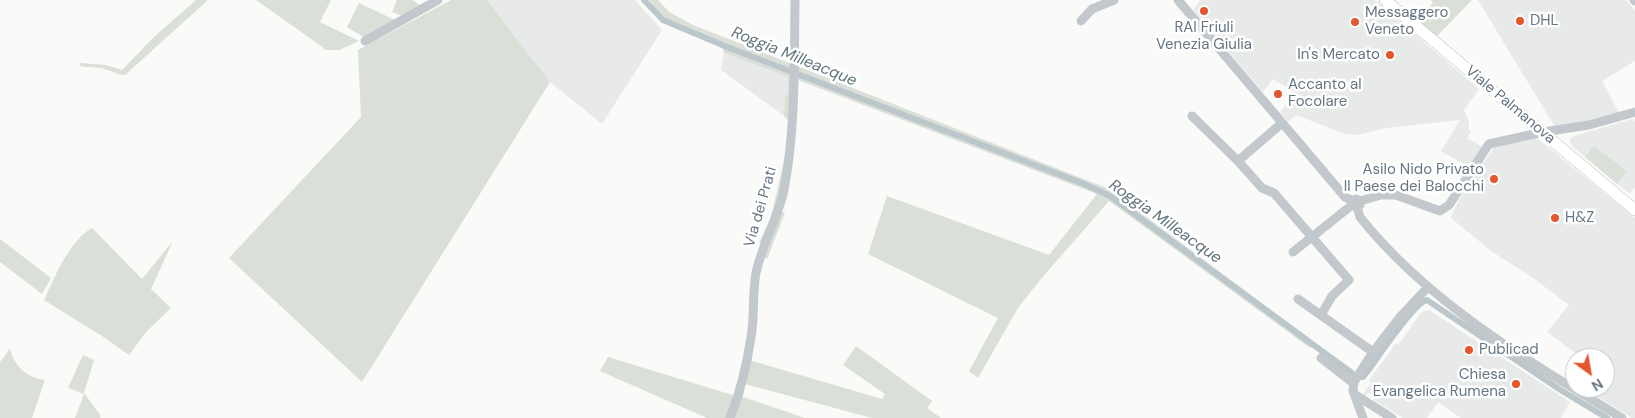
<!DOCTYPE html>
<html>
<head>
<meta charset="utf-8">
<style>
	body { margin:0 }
	#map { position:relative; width:1635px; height:418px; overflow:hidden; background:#fafaf8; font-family:"DM Sans",sans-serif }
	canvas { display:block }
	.north { position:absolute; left:1565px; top:348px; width:50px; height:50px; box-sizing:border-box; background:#fff; border:1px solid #c1c8cd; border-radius:50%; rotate:148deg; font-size:14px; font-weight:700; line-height:20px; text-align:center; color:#657683 }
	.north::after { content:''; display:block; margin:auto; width:18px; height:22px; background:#e4572e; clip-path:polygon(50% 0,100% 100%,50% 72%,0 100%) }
</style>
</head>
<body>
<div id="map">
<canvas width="1635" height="418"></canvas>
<div class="north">N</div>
</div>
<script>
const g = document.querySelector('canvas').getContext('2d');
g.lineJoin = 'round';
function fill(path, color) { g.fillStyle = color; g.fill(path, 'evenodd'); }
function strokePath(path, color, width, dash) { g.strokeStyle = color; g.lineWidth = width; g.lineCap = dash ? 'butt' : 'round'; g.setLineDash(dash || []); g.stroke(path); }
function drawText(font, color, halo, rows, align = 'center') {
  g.font = font + ' "DM Sans",sans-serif'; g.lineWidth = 5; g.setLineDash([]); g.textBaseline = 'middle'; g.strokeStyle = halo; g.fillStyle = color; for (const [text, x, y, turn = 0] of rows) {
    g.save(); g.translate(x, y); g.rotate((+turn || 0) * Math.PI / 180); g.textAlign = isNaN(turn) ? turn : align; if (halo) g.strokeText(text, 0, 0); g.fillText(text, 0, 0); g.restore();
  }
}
fill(new Path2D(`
	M487,0H635L662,30L602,124L550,82Z
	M1200,0H1375L1479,89L1464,110L1469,121V126L1468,128L1471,132L1467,138L1483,147L1469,167L1441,151L1460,120L1386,128L1357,135L1345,134L1296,115L1288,122L1280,112L1296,93L1273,79L1263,92L1193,10Z
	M1478,0H1626L1635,11V61L1602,81L1619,113L1585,122L1555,127Z
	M724,53L788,77V93L785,97L784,116L721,70Z
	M1632,119L1635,121V187L1630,194L1617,184L1627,171L1594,147L1585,157L1574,148L1570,143L1571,138L1574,136Z
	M1537,138L1635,218V418H1632L1583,388H1605V358H1582L1547,332L1569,305L1533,278L1491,251L1451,218L1454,209L1465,190L1496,145Z
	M1429,310L1570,402L1561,418H1461L1438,402L1427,418H1403L1374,400L1375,396L1369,393L1365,395L1363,394L1371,383L1369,380L1396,343L1398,345L1420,314L1424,311Z`), '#e8e9e9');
fill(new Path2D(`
	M196,0H208L125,75C117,75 110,70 101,68C94,67 87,68 80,66V63L106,65L122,70L154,37Z
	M256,0H331L320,22L359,41L339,50H325L321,46Z
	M397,0H413L419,5L429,0H435L402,16L392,12Z
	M451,0H487L550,82L362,382L229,258L361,117L358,50Z
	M649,0H658L669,12L693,25L1109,189L1314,342L1310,348L1109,201L1040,280L1018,308L978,378L969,371L998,318L868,254L887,196L1049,255L1097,194L798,80L781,211L785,213L767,259L764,257L758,275L749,360L882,399L885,394L843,365L856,346L932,401L927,408L941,418H872L745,384L743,397L805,418H707L600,371L608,357L736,396L750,332L762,246L759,243L771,217L778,187L785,156L789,121L784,116L785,97L788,93V77L724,53L722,47L666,23L668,20L658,12Z
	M1431,0H1472L1437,36L1417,20L1433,3Z
	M359,3L395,20L365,38L347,27Z
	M1594,146L1627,171L1617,184L1585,157Z
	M92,228L142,279L173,241L151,289L171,308L147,331L129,355L102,336L44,300C55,277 69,241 92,228Z
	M0,239L51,278L42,294L0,262Z
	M10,349C15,367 27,378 45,380L32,418H0V362Z
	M83,355L94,360L84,393L101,416L100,418H75L84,394L68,388Z`), '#dadfd7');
strokePath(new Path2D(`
	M644,0L663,20L727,47L1084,184L1110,196L1356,376L1363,377L1367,372C1377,359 1414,302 1427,300L1559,389L1607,418`), '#bbc7cb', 6);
const major = new Path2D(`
	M1385,0L1635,210`);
strokePath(major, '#b5babe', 12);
strokePath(new Path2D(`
	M1178,0L1345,197L1353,201L1356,199L1360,201V205L1357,207L1360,217C1428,303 1530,362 1622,418
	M1634,0L1635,1
	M1081,21L1092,9L1114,0
	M365,41L438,0
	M1192,116L1238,161
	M1282,123L1238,161L1262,188L1274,193L1349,280L1332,296L1321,315
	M1360,201L1381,195H1396L1440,211L1449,205L1489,144L1543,132L1589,125L1635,112
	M1293,252L1352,205
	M1298,299L1373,352
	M1321,358L1353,383
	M1354,394L1392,418
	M730,418C740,393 747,364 751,337C755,316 752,294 756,273C762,244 778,218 784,190C796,127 794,63 795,0
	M1363,418L1353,391L1354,382L1373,352L1400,317L1428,287`), '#c3c8cc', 9);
strokePath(major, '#fff', 11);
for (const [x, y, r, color] of [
	[1204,11,5,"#e4572e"],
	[1520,21,5,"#e4572e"],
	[1355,22,5,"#e4572e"],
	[1390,55,5,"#e4572e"],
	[1278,94,5,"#e4572e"],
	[1494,179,5,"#e4572e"],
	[1555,218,5,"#e4572e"],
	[1469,350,5,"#e4572e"],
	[1516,384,5,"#e4572e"]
]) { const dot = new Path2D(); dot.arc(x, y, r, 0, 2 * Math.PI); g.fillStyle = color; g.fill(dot); strokePath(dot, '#fff', 2); }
drawText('15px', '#657683', '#fff', [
	["Messaggero",1365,13],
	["Veneto",1365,30],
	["DHL",1530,21],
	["RAI Friuli",1204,28,"center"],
	["Venezia Giulia",1204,45,"center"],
	["In's Mercato",1380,55,"right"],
	["Accanto al",1288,85],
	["Focolare",1288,102],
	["Asilo Nido Privato",1484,170,"right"],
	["Il Paese dei Balocchi",1484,187,"right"],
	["H&Z",1565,218],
	["Publicad",1479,350],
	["Chiesa",1506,375,"right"],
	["Evangelica Rumena",1506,392,"right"]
], 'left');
drawText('15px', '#657683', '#fff', [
	["Viale Palmanova",1510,105,40],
	["Via dei Prati",761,207,-74]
]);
drawText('italic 16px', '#60757c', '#fff', [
	["Roggia Milleacque",794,57,22],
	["Roggia Milleacque",1165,222,35]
]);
</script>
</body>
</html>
